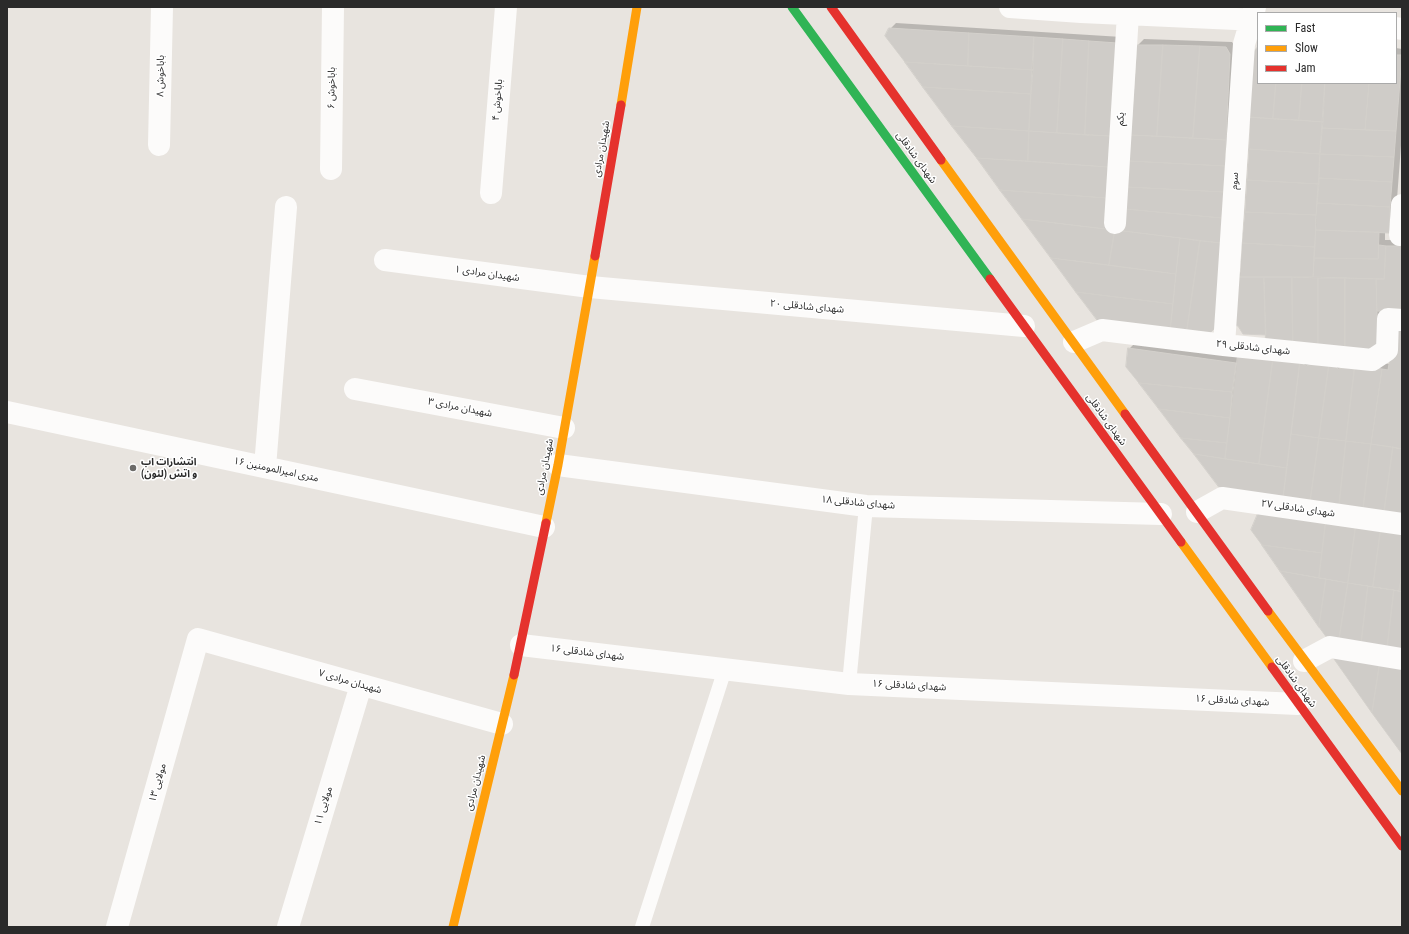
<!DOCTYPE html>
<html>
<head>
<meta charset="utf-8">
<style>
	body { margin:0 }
	#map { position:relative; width:1409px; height:934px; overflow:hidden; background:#e8e4df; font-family:"Roboto Condensed",sans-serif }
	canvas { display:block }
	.frame { position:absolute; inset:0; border:8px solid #2a2a2a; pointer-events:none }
	.legend { position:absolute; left:1257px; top:12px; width:140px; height:72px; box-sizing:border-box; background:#fff; border:1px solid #aaa; margin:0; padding:5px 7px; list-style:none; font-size:12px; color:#2a2a2a }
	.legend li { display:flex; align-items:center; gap:8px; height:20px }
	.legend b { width:20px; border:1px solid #aaa }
</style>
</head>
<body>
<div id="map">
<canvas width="1409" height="934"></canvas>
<div class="frame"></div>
<ul class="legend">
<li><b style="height:5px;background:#30b455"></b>Fast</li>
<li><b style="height:5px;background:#ff9f0a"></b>Slow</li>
<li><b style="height:5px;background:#e5322d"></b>Jam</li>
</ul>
</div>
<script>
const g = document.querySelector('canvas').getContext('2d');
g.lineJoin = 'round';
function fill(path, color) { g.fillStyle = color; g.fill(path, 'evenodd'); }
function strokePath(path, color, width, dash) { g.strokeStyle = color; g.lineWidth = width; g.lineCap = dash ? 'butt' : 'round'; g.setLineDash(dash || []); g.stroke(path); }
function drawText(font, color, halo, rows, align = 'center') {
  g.font = font + ' "Roboto Condensed","Noto Sans Arabic",sans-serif'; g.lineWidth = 3; g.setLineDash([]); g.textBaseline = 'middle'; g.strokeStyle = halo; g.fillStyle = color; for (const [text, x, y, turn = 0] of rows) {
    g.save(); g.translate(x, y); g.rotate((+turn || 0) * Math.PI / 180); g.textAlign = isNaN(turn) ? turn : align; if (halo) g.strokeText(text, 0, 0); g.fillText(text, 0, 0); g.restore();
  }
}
fill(new Path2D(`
	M896,23L1122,37L1125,225L1138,45L1144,39L1232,42L1236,48L1223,319L1209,332L1101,324L906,62L890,29Z
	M1258,48V83H1396V48L1402,49V132L1395,226L1388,232H1385V240H1402V311L1383,341L1267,334L1236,277L1242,271Z
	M1138,340L1362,360L1390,364L1402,514L1223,490L1129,349Z`), '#0003');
const building = new Path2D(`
	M889,28L969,33L968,66L905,62L885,36Z
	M969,33L1034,37L1033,70L968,66Z
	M1034,37L1063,39L1057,133L1029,131Z
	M1063,39L1089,41L1085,135L1057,133Z
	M1089,41L1117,43L1110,136L1085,135Z
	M1137,45H1163L1157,136L1131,135Z
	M1163,45L1200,46L1193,138L1157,136Z
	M1200,46L1226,47L1230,54L1226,140L1193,138Z
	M1258,47V83H1276L1273,119L1247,117L1252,53Z
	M1396,55H1402L1396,131L1365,130L1369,83H1396Z
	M905,62L1033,70L1031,94L923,87Z
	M1276,83H1302L1299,120L1273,119Z
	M1302,83H1325L1323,122L1299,120Z
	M1325,83H1369L1365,130L1322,128Z
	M923,87L1031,94L1029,131L952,126Z
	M1250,117L1323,122L1320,154L1249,149Z
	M952,126L1029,131L1028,161L977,158Z
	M1322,128L1396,131L1394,157L1320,154Z
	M1029,131L1110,136L1108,167L1028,161Z
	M1131,135L1226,140L1225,166L1129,161Z
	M1249,149L1320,154L1319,184L1247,180Z
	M1320,154L1394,157L1392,182L1319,178Z
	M977,158L1108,167L1106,198L1000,190Z
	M1129,161L1225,166L1224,192L1127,187Z
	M1319,178L1392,182L1390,207L1317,203Z
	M1247,180L1319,184L1316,215L1245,212Z
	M1127,187L1224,192L1222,218L1125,209Z
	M1000,190L1106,198L1104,229L1022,219Z
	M1317,203L1390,207L1389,233L1316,230Z
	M1125,209L1222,218L1221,243L1124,231Z
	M1245,212L1316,215L1315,247L1242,243Z
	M1022,219L1115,230L1109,265L1051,258Z
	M1115,230L1180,238L1176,274L1109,265Z
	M1316,230L1379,232L1378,259L1314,258Z
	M1180,238L1200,241L1187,330L1170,333Z
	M1200,241L1221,243L1217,326L1210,333L1187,330Z
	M1242,243L1315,247L1313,277H1240Z
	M1379,245L1386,246L1384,279L1313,277L1314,258L1378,259Z
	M1386,246H1402V312L1377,311L1376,279H1384Z
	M1051,258L1176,274L1173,304L1076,292Z
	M1235,277H1264L1266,335L1243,334L1238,326L1232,325Z
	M1264,277H1292L1293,347L1266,344Z
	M1292,277L1318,278V349L1293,347Z
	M1318,278H1345V352L1318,349Z
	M1345,278L1376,279L1378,349L1345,352Z
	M1076,292L1173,304L1170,333L1101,325Z
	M1402,327V449L1371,444L1382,369L1388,370L1395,328Z
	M1128,348L1236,363L1232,392L1139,383L1126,367Z
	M1238,355L1273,359L1259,464L1225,459Z
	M1273,359L1300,362L1287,468L1259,464Z
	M1300,362L1306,366L1315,363L1329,365L1319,438L1291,434Z
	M1329,365H1334L1338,369L1355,365L1346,441L1319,438Z
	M1355,365L1382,369L1371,444L1346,441Z
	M1139,383L1232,392L1230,418L1159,409Z
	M1159,409L1230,418L1227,443L1181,438Z
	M1291,434L1319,438L1310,503L1283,499Z
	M1181,438L1227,443L1225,459L1194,454Z
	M1319,438L1346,441L1339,507L1310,503Z
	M1346,441L1371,444L1363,510L1339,507Z
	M1371,444L1393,447L1384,513L1363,510Z
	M1393,447L1402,449V515L1384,513Z
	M1194,454L1287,468L1283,499L1222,491Z
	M1259,511L1326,520L1322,553L1262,545L1251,530Z
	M1326,520L1356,524L1348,583L1319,578Z
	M1356,524L1381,527L1373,587L1348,583Z
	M1381,527L1402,530V574L1399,591L1373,587Z
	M1262,545L1322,553L1319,578L1280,571Z
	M1280,571L1326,579L1319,627Z
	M1402,574V592L1399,591Z
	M1326,579L1348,583L1339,640L1327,638L1319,627Z
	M1348,583L1368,586L1361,645L1339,640Z
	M1368,586L1394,590L1387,650L1361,645Z
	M1394,590L1402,592V653L1387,650Z
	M1337,655L1380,662L1372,713L1334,659Z
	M1380,662L1402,665V754L1372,713Z`);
fill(building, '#cfccc8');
strokePath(building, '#d3d0cb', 1);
strokePath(new Path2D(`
	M849,684L866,506
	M642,927L725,669`), '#fcfbfa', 14);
strokePath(new Path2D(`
	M1010,7L1081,12L1258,20
	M1396,28L1402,29
	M159,145L162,7
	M331,169L333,7
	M491,193L506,7
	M1115,223L1128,14
	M1400,235L1402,205
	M385,260L590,287L1024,326
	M1074,342L1102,330L1224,345L1372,360L1387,350L1388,319L1402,320
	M1224,345L1244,44L1255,7
	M355,389L564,428
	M7,412L544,527
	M558,465L866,506L1161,514
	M265,467L286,207
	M1197,512L1222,498L1402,524
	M521,645L849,684L1298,704
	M1304,661L1330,647L1402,659
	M117,927L198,639L502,724
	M288,927L361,685`), '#fcfbfa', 22);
strokePath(new Path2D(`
	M792,7L990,279`), '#30b455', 9);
strokePath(new Path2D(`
	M621,105L637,7
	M941,160L1125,414
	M546,523L558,465L595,256
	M1181,542L1272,667
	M1268,611L1402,791
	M453,927L514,675`), '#ff9f0a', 9);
strokePath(new Path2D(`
	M831,7L941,160
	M595,256L621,105
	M990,279L1181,542
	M1125,414L1268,611
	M1272,667L1402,846
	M514,675L546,523`), '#e5322d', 9);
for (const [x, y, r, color] of [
	[133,468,4,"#6c6b69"]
]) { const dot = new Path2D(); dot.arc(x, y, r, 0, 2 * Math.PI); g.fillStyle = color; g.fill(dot); strokePath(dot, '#fff', 1.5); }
drawText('10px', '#2a2a2a', '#fff', [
	["باباخوش ۸",161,76,-89],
	["باباخوش ۶",332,88,-89],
	["باباخوش ۴",498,100,-85],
	["یکم",1121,119,-87],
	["شهیدان مرادی",602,149,-80],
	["شهدای شادقلی",916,158,54],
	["سوم",1235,181,-86],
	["شهیدان مرادی ۱",487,274,8],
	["شهدای شادقلی ۲۰",807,307,5],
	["شهدای شادقلی ۲۹",1253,348,6],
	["شهیدان مرادی ۳",460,408,11],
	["شهدای شادقلی",1106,420,54],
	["شهیدان مرادی",545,467,-79],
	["۱۶ متری امیرالمومنین",276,470,12],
	["شهدای شادقلی ۱۸",858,503,5],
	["شهدای شادقلی ۲۷",1298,509,8],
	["شهدای شادقلی ۱۶",587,653,7],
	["شهیدان مرادی ۷",350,682,16],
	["شهدای شادقلی",1296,682,54],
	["شهدای شادقلی ۱۶",909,686,3],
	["شهدای شادقلی ۱۶",1232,701,3],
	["مولایی ۱۳",158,783,-74],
	["شهیدان مرادی",476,783,-76],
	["مولایی ۱۱",324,806,-73]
]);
drawText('bold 10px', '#2a2a2a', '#fff', [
	["انتشارات اب",141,462],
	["و اتش (لئون)",141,474]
], 'left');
</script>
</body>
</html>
